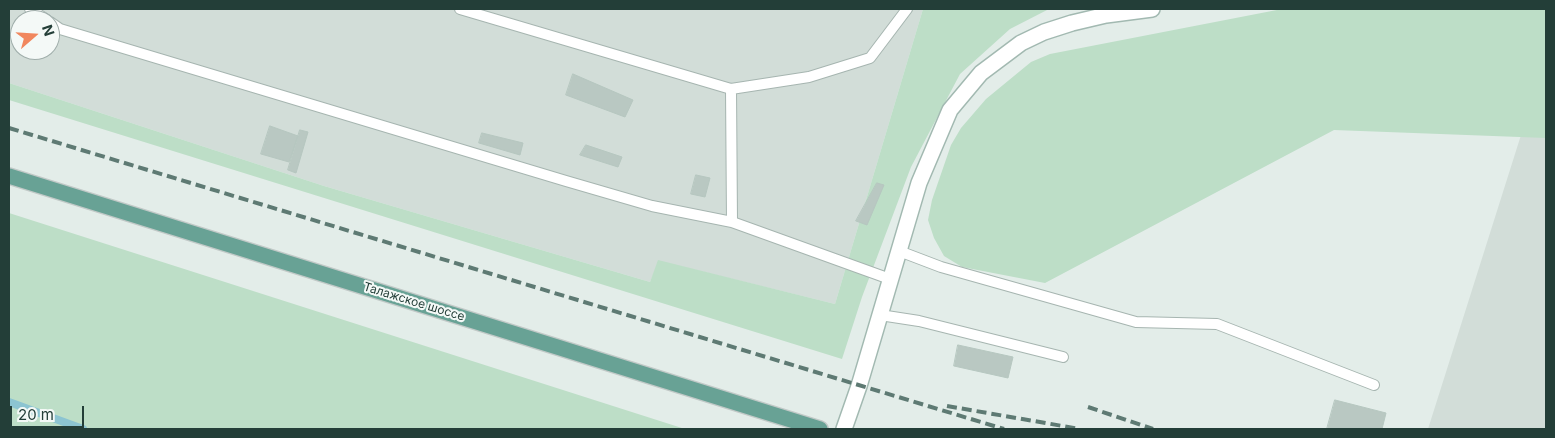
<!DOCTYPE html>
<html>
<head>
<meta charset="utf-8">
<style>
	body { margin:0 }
	#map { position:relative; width:1555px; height:438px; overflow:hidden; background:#e3ede9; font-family:Inter,sans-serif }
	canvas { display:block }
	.frame { position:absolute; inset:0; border:10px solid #233e38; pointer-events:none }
	.north { position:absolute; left:10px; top:10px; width:50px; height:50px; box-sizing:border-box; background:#f4f9f7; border:1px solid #a0aeab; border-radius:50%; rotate:71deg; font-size:14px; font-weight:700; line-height:20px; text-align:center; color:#233e38 }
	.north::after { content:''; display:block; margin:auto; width:18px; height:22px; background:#f1875e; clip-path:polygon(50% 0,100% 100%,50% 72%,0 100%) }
	.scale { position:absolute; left:10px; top:406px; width:74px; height:22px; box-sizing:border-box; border:2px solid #233e38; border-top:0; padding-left:6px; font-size:15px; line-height:18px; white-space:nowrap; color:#233e38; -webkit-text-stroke:4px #f4f9f7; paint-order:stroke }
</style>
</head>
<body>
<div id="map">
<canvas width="1555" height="438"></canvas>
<div class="frame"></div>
<div class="north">N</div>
<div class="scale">20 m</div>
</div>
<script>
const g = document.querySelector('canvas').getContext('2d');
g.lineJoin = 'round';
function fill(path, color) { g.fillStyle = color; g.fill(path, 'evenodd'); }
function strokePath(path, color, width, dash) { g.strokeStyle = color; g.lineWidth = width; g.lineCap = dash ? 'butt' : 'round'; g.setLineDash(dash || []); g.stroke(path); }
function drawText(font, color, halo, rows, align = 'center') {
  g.font = font + ' Inter,sans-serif'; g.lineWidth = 4; g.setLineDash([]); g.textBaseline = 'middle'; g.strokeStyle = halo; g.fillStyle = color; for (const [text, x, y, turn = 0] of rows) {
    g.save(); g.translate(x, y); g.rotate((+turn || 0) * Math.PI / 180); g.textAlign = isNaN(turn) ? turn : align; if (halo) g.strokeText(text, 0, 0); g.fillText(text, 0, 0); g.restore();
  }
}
fill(new Path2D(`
	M9,9H923L835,304L659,261L650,282L324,186L9,83ZM20,20H50V50H20Z
	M1546,56V429H1428Z`), '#d2ddd8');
fill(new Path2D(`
	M923,9H1049L1010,29L960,74L911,167L862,297L842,359L9,100V83L324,186L650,282L658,260L835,304Z
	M1282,9H1546V138L1334,130L1045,283L962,267L944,256L934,238L928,220L932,200L951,145L961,128L986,99L1031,62L1050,54Z
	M9,213L685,429H9Z`), '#bddec7');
strokePath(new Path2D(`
	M9,402L83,429`), '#8cc4d1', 8);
const building = new Path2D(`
	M573,74L633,100L625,117L566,95Z
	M270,126L298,136L289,162L261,154Z
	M300,130L308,132L296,173L288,170Z
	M482,133L523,143L520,155L479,143Z
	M586,145L622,157L618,167L580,155Z
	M696,175L710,178L705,197L691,194Z
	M877,183L884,185L867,225L856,221Z
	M958,345L1013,357L1008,378L954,366Z
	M1335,400L1386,413L1382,429H1327Z`);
fill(building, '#b9c8c2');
strokePath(building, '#b6c7c0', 1);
const lane = new Path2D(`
	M30,9L47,20
	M460,9L731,89L732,222
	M50,22L60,29L566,181L652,206L732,222L890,279
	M731,89L809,77L870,58L907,9
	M899,251L941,267L1136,322L1217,324L1374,385
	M880,315L919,321L1063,357`);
const secondary = new Path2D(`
	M844,429L859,386L919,183L950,110L981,73L1021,43L1044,32L1072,23L1106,15L1152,9`);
const primary = new Path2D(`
	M9,176L820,429`);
strokePath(lane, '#a6b5b0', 12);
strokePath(secondary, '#a2b9b1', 18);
strokePath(primary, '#c1c9c7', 18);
strokePath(lane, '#fff', 10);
strokePath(secondary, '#fff', 15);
strokePath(primary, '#68a295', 15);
strokePath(new Path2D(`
	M9,128L1004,429
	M947,406L1080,429
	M1088,407L1153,429`), '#5e7a73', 4, [10, 5]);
drawText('12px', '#233e38', '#f4f9f7', [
	["Талажское шоссе",414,302,17]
]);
</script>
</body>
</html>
